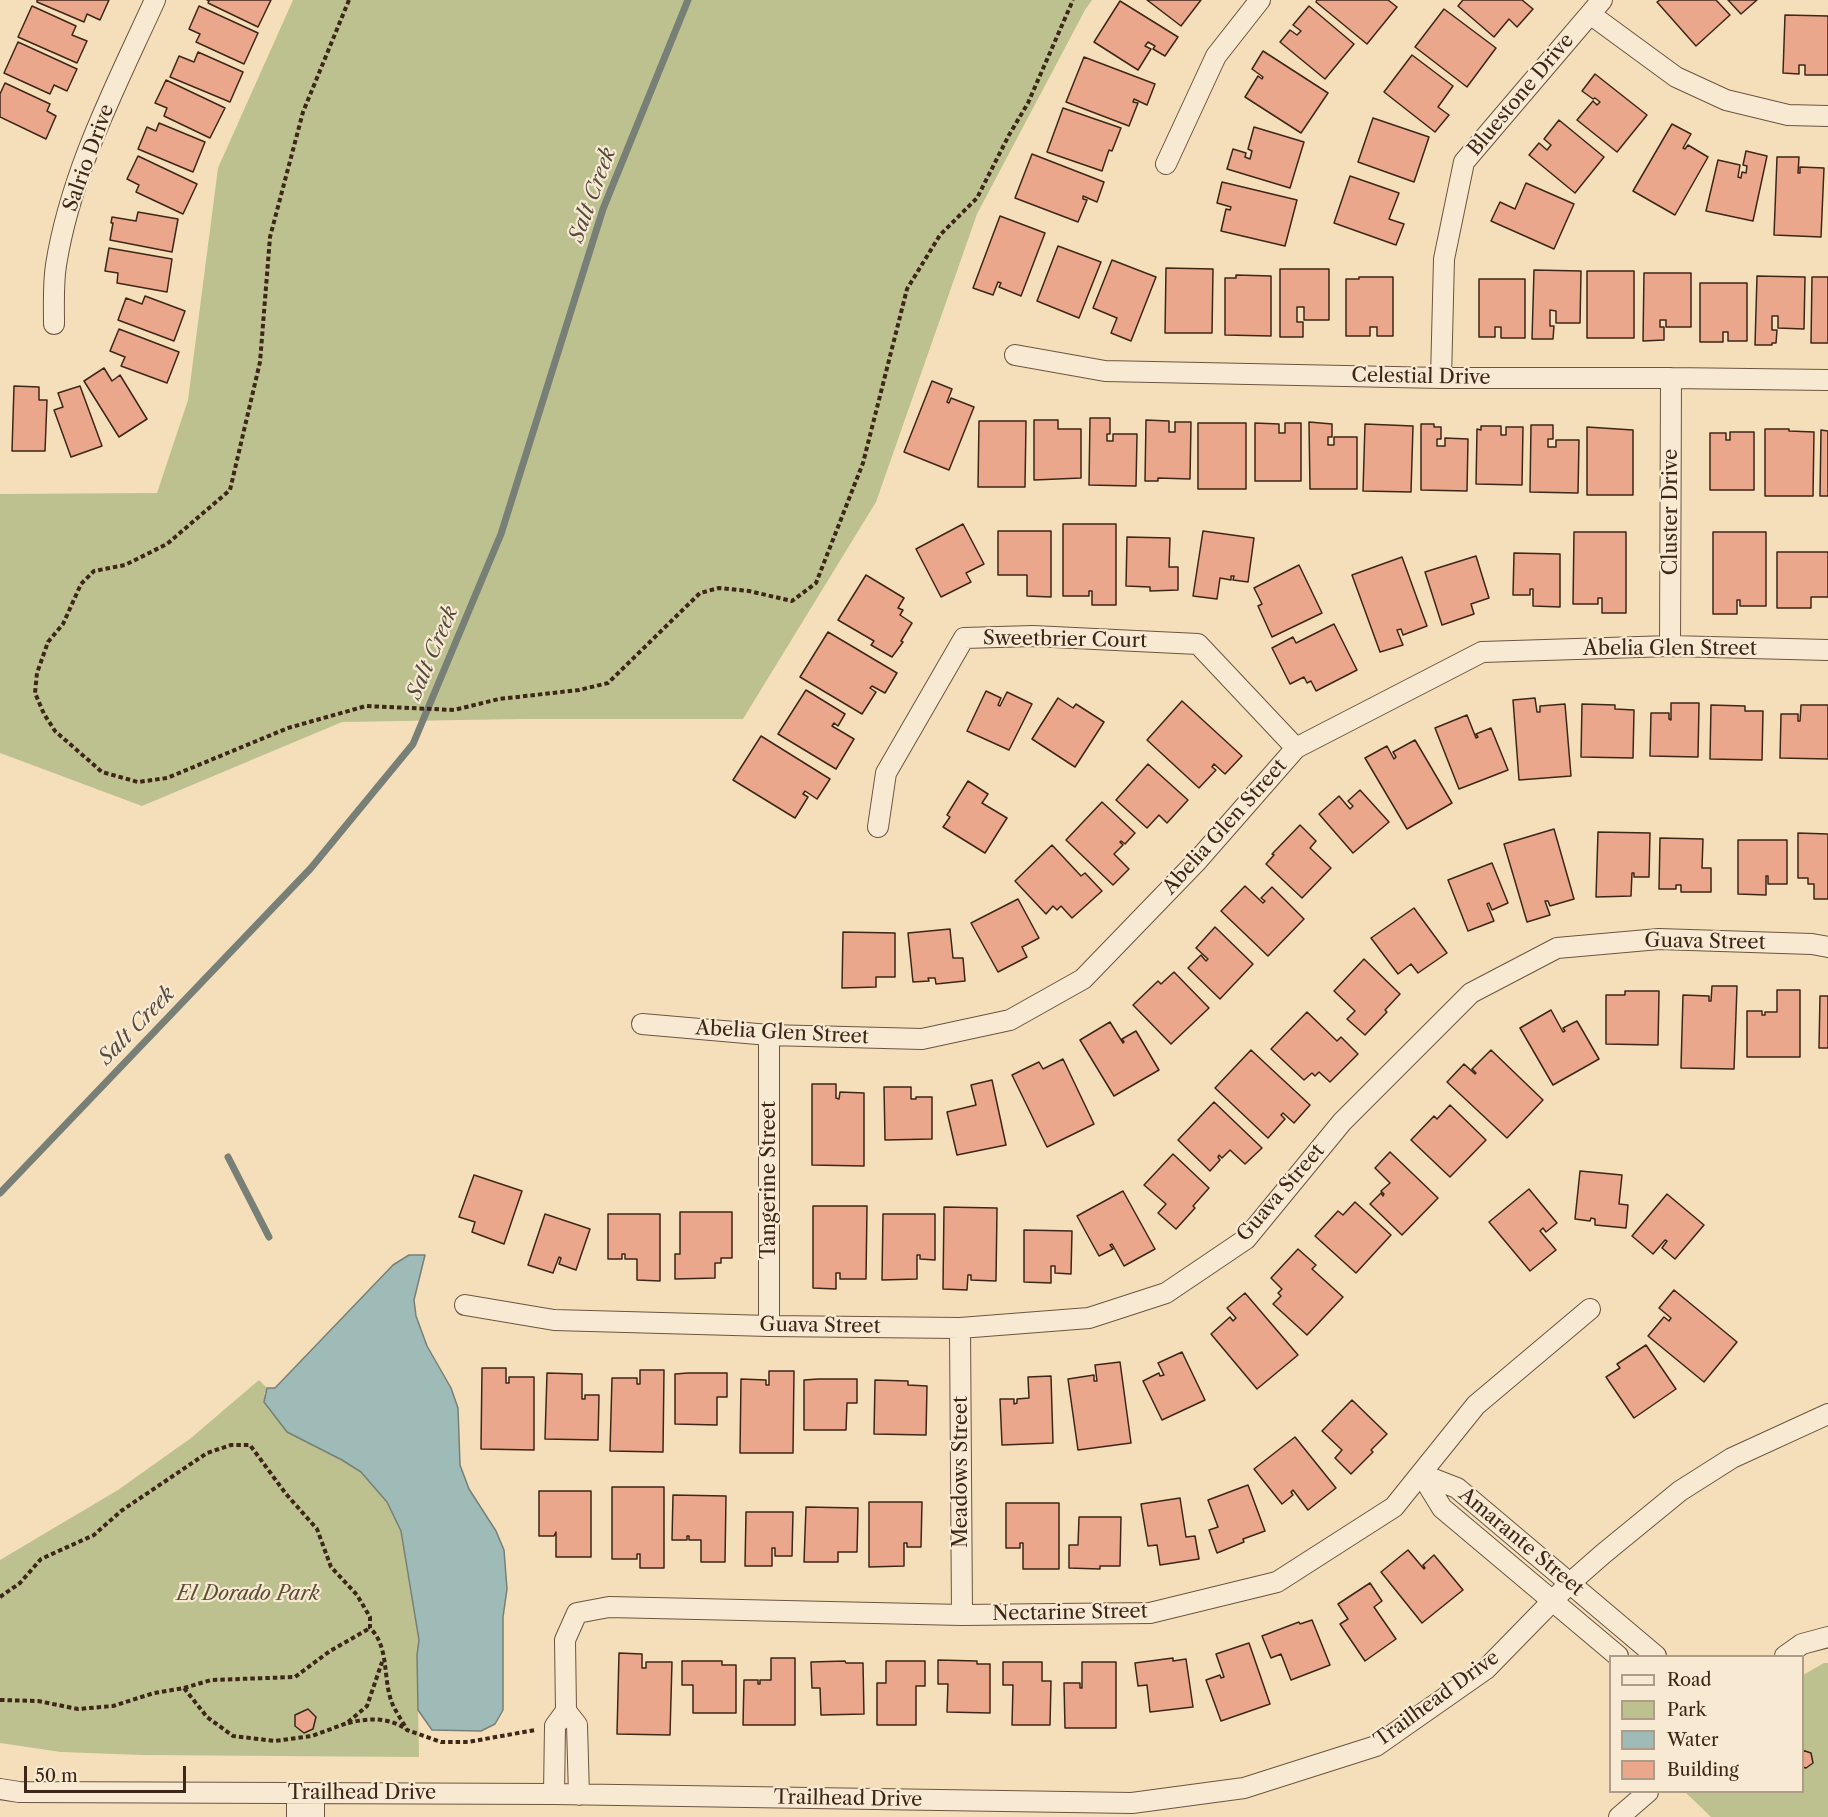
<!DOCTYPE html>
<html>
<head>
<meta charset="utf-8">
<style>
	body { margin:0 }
	#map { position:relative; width:1828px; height:1817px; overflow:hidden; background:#f5dfba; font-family:"Libre Caslon Text",serif }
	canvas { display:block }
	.legend { position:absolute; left:1609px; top:1655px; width:195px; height:138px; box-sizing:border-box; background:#f8ead2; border:2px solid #ae9c88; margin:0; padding:8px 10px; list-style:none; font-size:18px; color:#3e2618 }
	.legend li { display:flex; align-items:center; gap:12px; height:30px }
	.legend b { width:30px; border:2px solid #ae9c88 }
	.scale { position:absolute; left:24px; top:1766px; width:162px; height:27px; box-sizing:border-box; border:3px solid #3e2618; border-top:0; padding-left:8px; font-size:18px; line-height:21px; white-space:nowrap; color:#3e2618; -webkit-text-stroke:4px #f8ead2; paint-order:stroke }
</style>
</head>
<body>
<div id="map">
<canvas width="1828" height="1817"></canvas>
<ul class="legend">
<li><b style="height:8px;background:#f8ead2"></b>Road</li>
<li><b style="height:16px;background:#bcc18f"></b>Park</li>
<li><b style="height:16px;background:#9ebbb7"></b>Water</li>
<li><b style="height:16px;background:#eaa78c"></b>Building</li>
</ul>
<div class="scale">50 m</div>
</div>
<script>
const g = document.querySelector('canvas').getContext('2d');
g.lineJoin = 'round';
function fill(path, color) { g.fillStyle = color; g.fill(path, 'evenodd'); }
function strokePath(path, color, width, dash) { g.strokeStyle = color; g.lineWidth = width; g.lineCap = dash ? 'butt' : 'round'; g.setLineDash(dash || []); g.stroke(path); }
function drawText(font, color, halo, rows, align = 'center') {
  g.font = font + ' "Libre Caslon Text",serif'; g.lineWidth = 4.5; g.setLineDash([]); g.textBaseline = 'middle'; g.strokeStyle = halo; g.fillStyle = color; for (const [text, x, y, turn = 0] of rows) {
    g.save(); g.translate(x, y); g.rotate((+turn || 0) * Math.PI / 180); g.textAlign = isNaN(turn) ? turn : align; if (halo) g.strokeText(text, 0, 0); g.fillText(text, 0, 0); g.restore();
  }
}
fill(new Path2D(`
	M293,0H1092L1085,10L977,214L876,502L743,719H522L342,722L142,806L0,753V494L157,493L188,400L218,168Z
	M259,1380L267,1388L264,1394L342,1460L361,1472L387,1502L401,1531L419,1640L417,1655L419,1757L142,1755L61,1752L0,1743V1560L118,1490L191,1438Z
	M1824,1663H1828V1817H1711L1685,1792H1802L1803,1675Z`), '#bcc18f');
const water = new Path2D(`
	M409,1255H425L414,1300L416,1316L427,1346L451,1388L458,1408L460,1465L469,1489L496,1531L504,1550L507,1589L503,1617V1710L495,1724L481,1731L432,1730L418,1710L417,1655L419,1640L401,1531L387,1502L361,1472L342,1460L287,1432L264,1402L267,1388H275L393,1265Z`);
fill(water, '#9ebbb7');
strokePath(water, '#787f77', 1.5);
strokePath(new Path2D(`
	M228,1157L269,1237
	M0,1193L311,868L413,744L501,534L603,209L688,0`), '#787f77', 7);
const building = new Path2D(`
	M37,0H109L100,20L87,14L84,22L37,2Z
	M207,0H271L258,27L208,3L209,1Z
	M1147,0H1201L1181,26Z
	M1317,0H1388L1397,7L1367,44L1316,2Z
	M1463,0H1522L1533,9L1517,27L1509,19L1494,37L1458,6Z
	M1660,0H1716L1730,15L1696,46L1657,2Z
	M1728,0H1757L1741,14Z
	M1120,1L1178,37L1165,56L1153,49L1155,46L1148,42L1145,46L1151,49L1138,70L1094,42Z
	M32,6L76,26L72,35L87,41L77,63L18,37Z
	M199,6L258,33L244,64L196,42L200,34L189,29Z
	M1309,6L1354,44L1325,79L1280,42L1290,30L1297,35L1301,31L1293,25Z
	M1444,9L1496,48L1467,87L1415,47Z
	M1785,15L1828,16V75H1805V65H1799V74L1783,73Z
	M18,42L77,69L67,91L54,85L50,94L4,73Z
	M1263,51L1328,93L1301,133L1245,97L1258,76L1262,79L1263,77L1252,69Z
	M198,52L243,72L230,102L170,77L179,56L194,62Z
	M1412,55L1453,86L1438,107L1449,115L1435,132L1384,92Z
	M1084,57L1155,84L1147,105L1134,99L1133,102L1138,103L1129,126L1066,102Z
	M1595,74L1647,115L1617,152L1577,120L1593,101L1597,105L1600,102L1595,98L1593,99L1582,91Z
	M166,80L225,108L210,138L164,116L167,108L155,103Z
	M5,83L50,104L47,111L56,116L46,139L0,117V94Z
	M1063,108L1121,128L1112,151L1109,150L1102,171L1047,152Z
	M1373,118L1429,137L1414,182L1358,162Z
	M1559,120L1604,157L1575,193L1529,155L1539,143L1547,150L1551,145L1544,139Z
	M159,123L205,142L193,172L138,149L147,127L156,131Z
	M1672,124L1691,134L1683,148L1685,149L1688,145L1708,157L1675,215L1633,191Z
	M1254,127L1304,142L1290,188L1227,169L1233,149L1246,153L1245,157L1250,159L1252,151L1248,149Z
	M1746,151L1767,156L1753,221L1706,211L1718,160L1740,165L1738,177L1741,178L1742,172L1746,173L1747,166L1743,165Z
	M1032,154L1104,182L1097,202L1083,196V199L1087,200L1078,222L1015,198Z
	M138,156L197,184L183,214L136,192L139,185L127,179Z
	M1777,157H1799L1798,173H1800V167L1824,168L1821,237L1774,235Z
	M1350,176L1399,193L1389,219L1404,224L1396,245L1334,223Z
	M1222,182L1297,200L1285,246L1221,231L1226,209L1230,210L1231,207L1217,203Z
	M1526,183L1574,204L1554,249L1491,221L1500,202L1515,209Z
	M138,212L178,219L172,252L110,240L113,223H111L112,217L136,221Z
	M1000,216L1045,233L1021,296L999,287L1001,283L998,282L993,295L973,288Z
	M1058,246L1101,262L1079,318L1037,301Z
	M109,248L172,259L167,292L117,283L118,273L105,271Z
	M1112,260L1156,277L1131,341L1111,333L1117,318L1093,308Z
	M1166,268L1213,269L1212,333H1165Z
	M1280,269H1329V320H1304V307H1297V322H1303V337H1280Z
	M1534,270L1581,271L1580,323H1556V311L1550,310V326H1554L1553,339H1532Z
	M1587,271H1634V338H1587Z
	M1644,273H1691V327H1666V320H1660V327H1664V340L1643,341Z
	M1236,275L1271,276V336L1225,335V278H1236Z
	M1757,276L1805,277L1804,329L1778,328V316H1772V330H1777L1776,343H1772V345H1755Z
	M1359,277H1393V336H1377V327H1370V336H1346V279H1359Z
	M1812,277H1828V343H1811Z
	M1479,279H1525V338H1501V327H1495V337H1479Z
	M1700,283H1747V341H1728V332H1723V342H1700Z
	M145,296L185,311L174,341L118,320L126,298L142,304Z
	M119,329L179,352L167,383L121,366L125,357L110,351Z
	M104,368L112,381L120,375L147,419L119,437L84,381Z
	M932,381L952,389L947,402L949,403L951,398L974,407L949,470L904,452Z
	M14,386L39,387V400H47L45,451H12Z
	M80,386L102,446L71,457L54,410L63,407L58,393Z
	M1090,418H1110V434H1107V441H1113V434H1137L1136,486L1089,485Z
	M1034,420H1058V429H1081V478L1034,480Z
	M1146,420L1169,421V432H1175V422H1191L1190,479L1158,478V481H1145Z
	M979,421H1026L1025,487H978Z
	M1309,422L1332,424V437H1328V445H1334V437H1357V489H1310Z
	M1198,423H1246V489H1198Z
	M1255,423L1279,424V433H1285V423H1301V481H1255Z
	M1365,424L1413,426L1411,492L1363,491Z
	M1421,424H1434V427H1441V439H1437V446H1445V438L1468,439L1467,491L1421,490Z
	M1531,425H1553V439H1548V447H1556V440H1579L1578,493L1530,492Z
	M1481,426H1501V435H1506V427H1523L1522,485L1476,484L1477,429L1481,430Z
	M1587,427L1633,430V495H1587Z
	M1765,429H1789V431L1814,432L1813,496H1765Z
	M1821,430L1828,431V496H1820Z
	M1730,432H1754V490H1710V433H1726V440H1730Z
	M963,524L984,564L966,573L971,582L941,597L916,549Z
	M1063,524H1116V605H1092V591H1089V596H1063Z
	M998,531H1051V597L1027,596V575H998Z
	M1203,531L1254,538L1248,582L1233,580L1234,576H1231V580L1220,578L1217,599L1193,596Z
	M1574,532H1626V613H1602V598H1598V604H1573Z
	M1713,532H1766V606H1740V600H1737V614H1713Z
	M1127,537L1170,538L1169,567H1178V590L1150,591V587L1126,586Z
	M1777,552H1828V597H1811V608H1777Z
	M1514,553L1560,554V607L1533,606V589H1530V595H1513Z
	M1476,556L1489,598L1471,604L1474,614L1442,625L1425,572Z
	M1402,557L1427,626L1403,635L1401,629L1397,630L1403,645L1380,652L1352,575Z
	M1299,565L1322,613L1272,637L1258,606L1262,604L1254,588Z
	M866,575L904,598L898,608L903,610L900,615L912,623L901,641L903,642L892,657L871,645L874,641L838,620Z
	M1334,624L1357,670L1316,691L1311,681L1307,683L1304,677L1290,684L1272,648L1293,637L1296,643Z
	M828,632L897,673L885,693L872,686L870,688L876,692L862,714L800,677Z
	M806,690L845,714L838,726L834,723L832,726L854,739L836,769L778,734Z
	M986,691L1001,698L998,705L1000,706L1007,692L1032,704L1009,750L967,731Z
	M1058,698L1073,708L1076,704L1104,722L1075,767L1032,739Z
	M1535,698L1537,712H1540V706L1565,704L1571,776L1519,780L1513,700Z
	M1182,701L1242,756L1225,774L1214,764L1212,767L1216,770L1199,788L1147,740Z
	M1671,703H1699L1698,757L1650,756L1651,713H1669V719L1671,720Z
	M1582,704L1615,705V709L1634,710L1633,758L1581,757Z
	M1711,705L1745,706V711H1763L1762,760L1710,759Z
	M1801,705H1828V759L1780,758L1781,714H1798V721H1800Z
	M1467,715L1476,738L1478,737L1476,734L1491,728L1508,770L1459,789L1435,728Z
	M761,736L830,779L817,799L805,791L803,794L808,797L795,818L733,780Z
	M1415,740L1452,803L1407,829L1365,758L1387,746L1394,759L1396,757L1393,752Z
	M1148,764L1188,800L1167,823L1159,815L1147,828L1116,800Z
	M968,781L988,794L982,803L1007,818L985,853L943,827L950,817L947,815Z
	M1360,790L1389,822L1353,853L1319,814L1339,796L1350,809L1353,806L1348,801Z
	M1102,802L1135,833L1125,844L1121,841L1120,842L1123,845L1114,854L1129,869L1113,885L1066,840Z
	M1300,825L1316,841L1310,848L1331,868L1302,898L1266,864L1274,855L1272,854Z
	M1554,829L1574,899L1550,906L1548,901H1545L1550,915L1527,922L1504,844Z
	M1598,832L1650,833L1649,877H1634V873H1632L1631,896L1596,897Z
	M1798,833L1828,834V899H1814V884H1808V878H1798Z
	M1660,838L1703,839L1702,868H1711V892H1681V885H1676V889H1659Z
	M1738,840H1787V884H1768V876H1766V895L1738,894Z
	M1052,845L1081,876L1085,873L1102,891L1072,918L1061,906L1057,910L1053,906L1046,914L1015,881Z
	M1492,863L1508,903L1492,910L1489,903L1487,904L1494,921L1468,931L1448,880Z
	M1245,886L1263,903L1265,901L1261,898L1272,887L1304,919L1268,956L1221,911Z
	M1018,899L1039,938L1022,947L1027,957L998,972L971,923Z
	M1414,908L1447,953L1418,973L1411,964L1398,974L1371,938Z
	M1215,927L1253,964L1220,999L1188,968L1201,955L1206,961L1208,959L1196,948Z
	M950,929L953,958H963L965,981L936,984L935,978H928L929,981L913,982L908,933Z
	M843,932L895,933V977H876V987L842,988Z
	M1364,959L1400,994L1385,1010L1387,1012L1365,1035L1347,1019L1355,1011L1334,991Z
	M1174,972L1209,1008L1171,1044L1133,1005L1158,981L1161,984Z
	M1712,986H1737L1734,1069L1681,1068L1683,995L1709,996V1001H1711Z
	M1777,990H1800V1057H1747V1011H1762V1015H1765V1012H1777Z
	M1625,991H1659L1658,1045L1606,1044V995H1625Z
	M1820,996H1828V1048H1819Z
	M1551,1010L1563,1032L1565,1031L1563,1028L1577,1021L1599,1059L1553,1085L1520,1028Z
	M1307,1012L1337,1041L1341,1037L1358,1054L1330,1082L1319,1072L1315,1076L1312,1073L1304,1080L1271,1049Z
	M1110,1022L1123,1043L1124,1042L1122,1039L1136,1031L1159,1070L1114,1096L1080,1040Z
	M1251,1050L1310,1105L1294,1123L1283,1113L1281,1115L1285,1119L1268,1138L1215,1088Z
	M1491,1050L1543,1100L1507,1138L1447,1082L1464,1064L1475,1074L1476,1073L1472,1069Z
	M1063,1059L1094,1124L1047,1147L1012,1075L1039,1062L1043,1069Z
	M992,1080L1006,1145L957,1155L947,1112L976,1105L971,1085Z
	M812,1084H836V1098L839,1099L840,1092L864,1093V1166L812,1165Z
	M884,1087H911V1099H916V1097H932V1139L885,1140Z
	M1214,1102L1262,1148L1245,1164L1230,1150L1222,1158L1219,1155L1218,1157L1220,1160L1210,1171L1178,1140Z
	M1450,1105L1486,1140L1450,1177L1411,1140L1434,1116L1437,1119Z
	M1390,1152L1438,1198L1402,1235L1370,1204L1381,1193L1383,1196L1384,1194L1381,1191L1390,1183L1375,1168Z
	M1173,1154L1209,1188L1193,1206L1195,1208L1176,1229L1158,1213L1166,1204L1144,1185Z
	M1580,1171L1622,1175L1619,1204L1628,1205L1626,1228L1595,1225V1219L1591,1218L1590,1221L1575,1219Z
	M474,1175L522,1191L504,1244L472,1232L475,1222L459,1217Z
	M1529,1189L1557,1223L1546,1232L1543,1228L1540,1231L1556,1250L1530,1271L1489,1222Z
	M1123,1191L1155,1249L1124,1266L1112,1244L1110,1245L1113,1249L1099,1256L1077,1216Z
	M1667,1194L1704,1225L1675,1259L1662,1248L1667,1241L1665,1240L1653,1254L1632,1236Z
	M1355,1202L1391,1235L1356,1273L1315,1236L1338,1211L1343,1215Z
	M813,1206H867L866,1279H840V1273H836V1289L813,1288Z
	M944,1207L997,1208L996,1281L971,1280V1275H968L967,1290L943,1289Z
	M680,1212H732V1258H721V1263H715V1278L675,1279V1254H680Z
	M545,1214L590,1229L576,1270L559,1264L561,1258L559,1257L553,1273L528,1265Z
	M608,1214H660V1281L637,1280V1259H625V1254H622V1259H608Z
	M883,1214H935V1260L920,1259V1255H917V1279L882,1280Z
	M1024,1230L1072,1231L1071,1274L1055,1273V1266H1051V1283L1024,1282Z
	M1298,1249L1316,1265L1312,1269L1343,1297L1307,1335L1273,1304L1281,1296L1278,1293L1282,1289L1271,1278Z
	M1674,1290L1737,1342L1704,1382L1648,1336L1664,1317L1669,1321L1671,1318L1659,1308Z
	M1245,1293L1298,1355L1257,1389L1211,1334L1230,1317L1233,1321L1236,1318L1227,1308Z
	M1646,1345L1676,1389L1634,1418L1606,1377L1620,1368L1617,1364Z
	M1182,1352L1205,1400L1162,1420L1143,1381L1159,1373L1160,1376L1164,1375L1158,1363Z
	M1120,1362L1131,1443L1078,1450L1068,1379L1094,1375V1381H1097L1095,1365Z
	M482,1368H506V1383H509V1377H534V1450L481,1449Z
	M640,1370H664L663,1452L610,1451L612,1378H637V1384H640Z
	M769,1371H794L793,1453H740L741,1379L766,1380V1385H769Z
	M547,1373L582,1374V1399H585V1395H599L598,1440L545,1439Z
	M688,1373H727V1397H717V1425L675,1424V1374Z
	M1051,1376L1053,1443L1002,1445L1000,1399H1014V1404L1017,1403V1399L1029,1398L1028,1377Z
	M818,1379H857V1403H847L846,1430H804V1380Z
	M875,1380L908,1381V1385L927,1386L926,1435L874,1434Z
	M1352,1400L1387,1434L1371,1450L1373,1452L1351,1474L1335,1458L1342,1450L1322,1431Z
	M1295,1437L1336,1488L1308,1510L1293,1490L1291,1492L1293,1495L1282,1504L1254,1469Z
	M1248,1485L1265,1531L1243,1539L1244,1542L1217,1553L1209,1530L1218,1527L1208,1500Z
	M612,1487H664V1568H640V1554H637V1559H612Z
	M539,1491H591V1557H556V1532L554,1536H539Z
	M673,1495L726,1496L725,1562H701V1540H689V1536H687V1540H672Z
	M1180,1498L1186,1537L1195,1536L1199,1559L1160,1565L1157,1545L1148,1546L1141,1504Z
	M869,1502H922L921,1547H907V1543H904V1566L869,1567Z
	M1006,1503H1059V1569H1023V1543H1020V1548H1006Z
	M806,1507L858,1508L857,1552H838V1562H804Z
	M746,1512H793L792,1556H775V1548H772V1566H745Z
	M1079,1517H1121L1120,1566H1100V1569L1069,1568V1545H1078Z
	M1408,1550L1424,1569L1425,1568L1423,1565L1434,1555L1463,1590L1422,1623L1381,1572Z
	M1370,1583L1382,1601L1374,1607L1396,1639L1365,1661L1340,1624L1348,1619L1338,1604Z
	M1312,1620L1330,1665L1291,1680L1281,1654L1271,1658L1262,1636L1299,1622L1300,1624Z
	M1249,1643L1270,1704L1221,1721L1206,1680L1220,1675L1221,1678L1224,1677L1216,1654Z
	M619,1653L642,1654V1668H646V1662H672L670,1735L617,1734Z
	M771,1658H795V1725H743L744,1680H758V1684H760V1680H771Z
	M1173,1658V1661L1186,1659L1193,1707L1150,1712L1147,1685L1138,1686L1135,1663Z
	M938,1660L977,1661V1664H990V1713L947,1712L948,1684H938Z
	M682,1661H722V1665H736V1713H693V1685H682Z
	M845,1661L846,1663H863L864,1714L821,1715L820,1688H812L811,1662Z
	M886,1661H925V1686H916V1725H877V1683H886Z
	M1003,1662H1042V1681H1051L1050,1725H1012L1013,1685H1003Z
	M1082,1662H1116V1728H1065L1064,1683H1080V1688H1082Z
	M308,1709L316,1717L313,1729L304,1733L295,1726V1715Z
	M1802,1750L1811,1753L1813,1763L1806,1768L1802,1767Z`);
fill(building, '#eaa78c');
strokePath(building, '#3e2618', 1.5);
const street = new Path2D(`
	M1590,14L1676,77L1726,100L1788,115L1828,116
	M1166,164L1216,56L1260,0
	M54,324C54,305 53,284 56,265C71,171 116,86 155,0
	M1015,355L1105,371L1441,378H1671L1828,380
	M1441,378L1444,259L1464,162L1602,0
	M1670,646L1671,378
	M878,827L886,773L964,638L1033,636L1198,644L1296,748
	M642,1024L769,1035L922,1039L1010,1020L1083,979L1198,860L1296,748L1482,652L1670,646L1828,650
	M769,1035V1326
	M465,1305L554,1320L769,1326L960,1328L1089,1318L1166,1293L1246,1239L1342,1122L1471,993L1557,948L1659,939L1812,944L1828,947
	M960,1328L962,1615
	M1421,1474L1457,1488L1656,1656
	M1421,1474L1442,1508L1618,1656
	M1785,1656L1802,1644L1828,1637
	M566,1711L577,1725L579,1795
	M0,1789L19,1792L554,1794L1132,1803L1244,1788L1376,1746L1486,1669L1570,1583L1603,1554L1680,1491L1732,1458L1828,1414
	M297,1793V1817
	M314,1793V1817
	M554,1794L555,1726L566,1711L565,1640L577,1613L609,1607L962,1615L1150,1613L1277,1582L1394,1507L1476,1405L1590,1309
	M1619,1817L1648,1792`);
strokePath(street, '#6c5440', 22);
strokePath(new Path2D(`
	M349,0L303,112L270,237L260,362L230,490L167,544L125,565L94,571L81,584L63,624L48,642L37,673L35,693L44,714L55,731L102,772L138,782L167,778L288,728L366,706L454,710L499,699L579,690L608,683L700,593L719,588L749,591L792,601L816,583L863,463L907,289L940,235L977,198L1009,135L1028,103L1073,0
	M0,1597L20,1583L41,1559L94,1535L121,1511L207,1453L231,1445H250L286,1494L317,1529L331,1567L357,1595L370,1617V1628C389,1646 383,1677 391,1700C394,1710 402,1720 407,1730L441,1742H468L535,1730
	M184,1688L211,1680L295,1677L330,1651L370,1628
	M0,1700L38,1701L78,1709L113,1706L154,1693L184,1688L207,1717L233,1736L275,1741L312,1736L347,1723L367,1706L382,1662
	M348,1723C369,1718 388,1717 406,1729`), '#3e2618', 4, [4.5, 3]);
strokePath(street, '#f8ead2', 20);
drawText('20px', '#3e2618', '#f8ead2', [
	["Bluestone Drive",1521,95,-50],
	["Salrio Drive",89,158,-70],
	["Celestial Drive",1421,377,1],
	["Cluster Drive",1671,512,-90],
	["Sweetbrier Court",1065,640,1],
	["Abelia Glen Street",1670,649],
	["Abelia Glen Street",1225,827,-48],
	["Guava Street",1705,942,1],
	["Abelia Glen Street",782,1033,3],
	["Tangerine Street",769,1180,-90],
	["Guava Street",1281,1193,-49],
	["Guava Street",820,1326,1],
	["Meadows Street",961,1472,-90],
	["Amarante Street",1521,1542,40],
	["Nectarine Street",1070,1613,-1],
	["Trailhead Drive",1437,1699,-36],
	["Trailhead Drive",362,1793],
	["Trailhead Drive",848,1799,1]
]);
drawText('italic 20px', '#5e4d36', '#f8ead2', [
	["El Dorado Park",248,1594]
]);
drawText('italic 21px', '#564b40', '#f8ead2', [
	["Salt Creek",593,195,-70],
	["Salt Creek",433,653,-67],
	["Salt Creek",137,1026,-46]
]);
</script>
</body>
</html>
